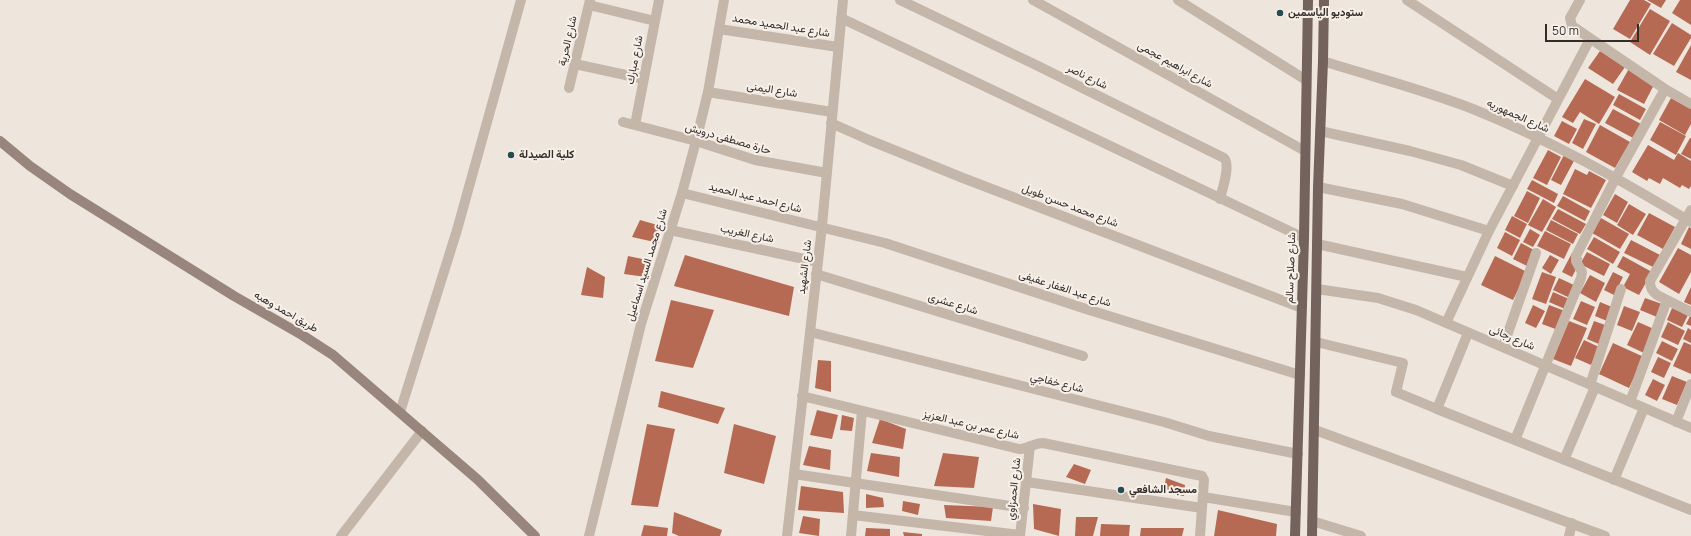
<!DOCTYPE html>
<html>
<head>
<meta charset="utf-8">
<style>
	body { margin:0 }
	#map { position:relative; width:1691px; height:536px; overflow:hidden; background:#eee6dd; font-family:Manrope,sans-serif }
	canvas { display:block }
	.scale { position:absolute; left:1545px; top:24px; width:94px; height:18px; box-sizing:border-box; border:2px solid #342c29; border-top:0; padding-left:5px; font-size:12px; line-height:14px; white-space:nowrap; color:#342c29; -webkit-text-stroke:3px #f7f0e9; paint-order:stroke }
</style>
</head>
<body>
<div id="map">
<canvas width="1691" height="536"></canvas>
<div class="scale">50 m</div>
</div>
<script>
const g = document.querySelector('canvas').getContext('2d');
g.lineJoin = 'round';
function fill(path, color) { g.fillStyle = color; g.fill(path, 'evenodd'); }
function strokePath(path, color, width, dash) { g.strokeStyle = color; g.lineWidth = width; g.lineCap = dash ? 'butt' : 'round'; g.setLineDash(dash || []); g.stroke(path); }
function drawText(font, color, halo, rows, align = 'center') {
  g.font = font + ' Manrope,Vazirmatn,sans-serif'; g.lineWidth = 4; g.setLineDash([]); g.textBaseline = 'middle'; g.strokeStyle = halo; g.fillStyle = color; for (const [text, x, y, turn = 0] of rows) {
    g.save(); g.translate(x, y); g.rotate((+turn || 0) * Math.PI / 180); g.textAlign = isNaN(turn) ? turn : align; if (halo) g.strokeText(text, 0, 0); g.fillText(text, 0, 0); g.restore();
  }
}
fill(new Path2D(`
	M1630,0H1644L1651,4L1630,39L1613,29Z
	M1647,0H1666L1661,8Z
	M1680,0H1691V25L1672,13Z
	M1650,9L1670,21L1650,55L1630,42Z
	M1672,23L1691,35V38L1674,66L1653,54Z
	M1691,45V80L1676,72Z
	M1600,51L1625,67L1613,84L1588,68Z
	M1631,65L1657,79L1644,104L1617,90Z
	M1585,79L1615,97L1599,124L1580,112L1573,123L1562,117Z
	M1619,94L1646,109L1640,120L1613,105Z
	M1671,98L1691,109V124L1685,135L1659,120Z
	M1613,109L1641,124L1633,138L1605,123Z
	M1584,119L1596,124L1583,149L1572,143Z
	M1562,121L1577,129L1569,144L1554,136Z
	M1660,122L1686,136L1676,155L1650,140Z
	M1600,125L1630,142L1615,168L1586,152Z
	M1690,138H1691V159L1681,154Z
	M1648,145L1674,160L1678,153L1691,161V186L1689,189L1682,185L1680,188L1663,178L1660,184L1649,178L1647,181L1632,172Z
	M1548,150L1561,157L1547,185L1533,178Z
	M1565,153L1575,159L1561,185L1551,180Z
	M1575,169L1587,175L1589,171L1606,180L1591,208L1563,194Z
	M1532,180L1558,194L1554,203L1527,189Z
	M1527,191L1540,198L1528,223L1514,216Z
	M1615,194L1628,202L1617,223L1603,215Z
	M1563,196L1590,211L1585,221L1557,206Z
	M1543,199L1556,207L1542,232L1528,225Z
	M1629,204L1646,214L1633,235L1617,225Z
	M1558,209L1586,224L1580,234L1552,219Z
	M1649,213L1675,227L1663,249L1637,235Z
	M1512,216L1527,224L1520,238L1505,230Z
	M1601,218L1629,234L1620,249L1592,233Z
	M640,220L661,226L659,243L632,237Z
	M1551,220L1578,234L1573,244L1546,230Z
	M1689,227L1691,228V249L1681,244Z
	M1530,229L1540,235L1533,247L1523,242Z
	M1545,231L1571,244L1564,259L1537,246Z
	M1505,232L1520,240L1512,256L1497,248Z
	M1594,237L1620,252L1613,264L1587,249Z
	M1631,240L1660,255L1653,267L1624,253Z
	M1521,243L1534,250L1527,266L1513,259Z
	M1678,248L1691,255V272L1679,294L1659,282Z
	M1587,252L1610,264L1604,276L1580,264Z
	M1572,253L1582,258L1572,277L1562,272Z
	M685,255L794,287L789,316L674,286Z
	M1550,255L1559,260L1551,274L1542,268Z
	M628,256L652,261L646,277L624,274Z
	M1495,256L1527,272L1513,300L1481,285Z
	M1623,256L1652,272L1639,295L1623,287L1630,274L1617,267Z
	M587,267L605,277L603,298L581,295Z
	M1542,272L1556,277L1546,304L1532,299Z
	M1613,272L1623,277L1614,295L1604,290Z
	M1590,275L1605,283L1596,302L1580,293Z
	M1559,278L1576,286L1570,298L1553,290Z
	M1691,287V305L1684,302Z
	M1553,292L1569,299L1565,309L1549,302Z
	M1645,298L1662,304L1657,317L1640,310Z
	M671,300L714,310L693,368L655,361Z
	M1581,301L1595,307L1587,325L1573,319Z
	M1600,302L1612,307L1607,321L1595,316Z
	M1533,305L1545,311L1536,328L1525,323Z
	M1549,305L1565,311L1558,330L1542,324Z
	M1624,306L1640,312L1632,331L1617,325Z
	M1672,308L1688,315L1682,327L1667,320Z
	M1691,314V326L1686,324Z
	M1569,321L1587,328L1571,366L1553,359Z
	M1594,321L1608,326L1601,345L1587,339Z
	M1638,322L1654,329L1644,353L1627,345Z
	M1668,322L1685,331L1678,345L1661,337Z
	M1688,328L1691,330V343L1683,339Z
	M1584,340L1599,347L1591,365L1575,358Z
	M1662,341L1678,349L1672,361L1656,353Z
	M1684,342L1691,345V374L1673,366Z
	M1613,343L1644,357L1629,388L1599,374Z
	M1658,357L1671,363L1664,378L1651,372Z
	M818,360L831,361V392L815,388Z
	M1672,376L1687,382L1677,405L1662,399Z
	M1653,379L1665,385L1657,401L1645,395Z
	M661,391L725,408L718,424L658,407Z
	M817,410L838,415L832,439L810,435Z
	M842,415L854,418L852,431L840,430Z
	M880,419L906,429L903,449L872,443Z
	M647,424L675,429L658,507L631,505Z
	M734,424L776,436L764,484L724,473Z
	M809,446L831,450L830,470L803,465Z
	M871,453L900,457L899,477L867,471Z
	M943,453L979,457L974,488L934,486Z
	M1074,464L1091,470L1085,484L1066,477Z
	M1166,478L1185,485L1184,496L1163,493Z
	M801,486L843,492L844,513L798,510Z
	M866,494L883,498L884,507L866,508Z
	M903,501L920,504L918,515L902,511Z
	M1033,504L1061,509L1059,536L1034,529Z
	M944,505L993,507L991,521L946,518Z
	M1218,510L1277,524L1276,536H1214Z
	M674,512L722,530L720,536H679L672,533Z
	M803,516L820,519L819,536L799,533Z
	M1076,517H1098L1093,536H1075Z
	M1101,524L1130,525L1129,536H1100Z
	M644,525L668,528L667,536H641Z
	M866,528L890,529V536H865Z
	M1141,528H1184L1182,536H1140Z
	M903,532L922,534V536H904Z`), '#b66a54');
strokePath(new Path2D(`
	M900,0L1036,65L1224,158C1231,165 1222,190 1220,199
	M1033,0L1305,151
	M1178,0L1306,80
	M1407,0L1558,99
	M1580,0L1570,18L1572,26L1665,89L1691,104
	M589,5L655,21
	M841,18L1304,238
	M719,29L838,47
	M1323,61C1373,77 1425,90 1473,109C1550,140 1621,180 1691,222
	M575,64L644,79
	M569,88L590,0
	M708,92L832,112
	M623,122L696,141L755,160L827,173
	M831,123L869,140L963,178L1302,308
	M635,125L659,0
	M1320,131L1410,151L1461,165L1513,186
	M1318,187L1402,204L1489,231
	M682,193L885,243L1086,309L1300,375
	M1691,210L1650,281C1650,288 1652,291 1657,295L1691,312
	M670,230L818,262
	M1317,244L1467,277
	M816,274L1083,356
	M1317,289L1378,298L1416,310L1691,428
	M1446,323L1489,231L1590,39
	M810,332L1164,422L1209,436L1298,454
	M1468,333L1437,409L1691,510
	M1316,342L1403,363L1396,392L1437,409
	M1503,347L1536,253
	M1590,385L1621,289
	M802,396L1019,449C1028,449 1034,443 1043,443L1202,476L1204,480L1200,536
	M1630,402L1667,300
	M400,412L457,230L521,0
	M1676,422L1691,384
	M1315,430L1605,536
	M1515,440L1581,278L1582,272L1576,261V256L1615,179L1665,89
	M1564,460L1595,387
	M794,474L1024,508
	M1614,480L1644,408
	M1027,482L1202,508
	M1203,497L1296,512
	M853,515L1020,535
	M1312,521L1361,536
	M341,536L422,431
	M589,536L641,324L682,193L696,141L708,92L724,0
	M787,536L822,226L843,0
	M851,536L862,411
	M1020,536L1030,446
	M1569,536L1572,523`), '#c5b6aa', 10);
strokePath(new Path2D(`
	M0,141L30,166L70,194L234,296L302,335L333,355L477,479L535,536`), '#98867c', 10);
strokePath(new Path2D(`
	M1295,536L1304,238L1308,0
	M1312,536L1318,187L1323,61L1324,0`), '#74635c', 10);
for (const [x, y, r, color] of [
	[1280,13,4,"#244d50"],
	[511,155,4,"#244d50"],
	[1121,490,4,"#244d50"]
]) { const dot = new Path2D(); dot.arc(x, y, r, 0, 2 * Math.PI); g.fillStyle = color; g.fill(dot); strokePath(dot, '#f7f0e9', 1.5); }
drawText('bold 11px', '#342c29', '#f7f0e9', [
	["ستوديو الياسمين",1288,13],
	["كلية الصيدلة",519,155],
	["مسجد الشافعي",1129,490]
], 'left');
drawText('11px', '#342c29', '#f7f0e9', [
	["شارع عبد الحميد محمد",781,26,9],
	["شارع الحرية",568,41,-77],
	["شارع مبارك",635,60,-79],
	["شارع ابراهيم عجمى",1175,65,29],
	["شارع ناصر",1087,77,26],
	["شارع اليمنى",772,90,9],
	["شارع الجمهوريه",1518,116,24],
	["حارة مصطفى درويش",728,139,16],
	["شارع احمد عبد الحميد",755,198,14],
	["شارع محمد حسن طويل",1070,206,21],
	["شارع الغريب",747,234,12],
	["شارع محمد السيد اسماعيل",647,265,-73],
	["شارع الشهيد",805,267,-83],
	["شارع صلاح سالم",1291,268,-88],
	["شارع عبد الغفار عفيفى",1065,289,18],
	["شارع عشرى",953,304,17],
	["طريق احمد وهبه",286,312,30],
	["شارع رجائى",1512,338,23],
	["شارع خفاجي",1057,383,14],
	["شارع عمر بن عبد العزيز",971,425,13],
	["شارع الحمزاوي",1014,489,-84]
]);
</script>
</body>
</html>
